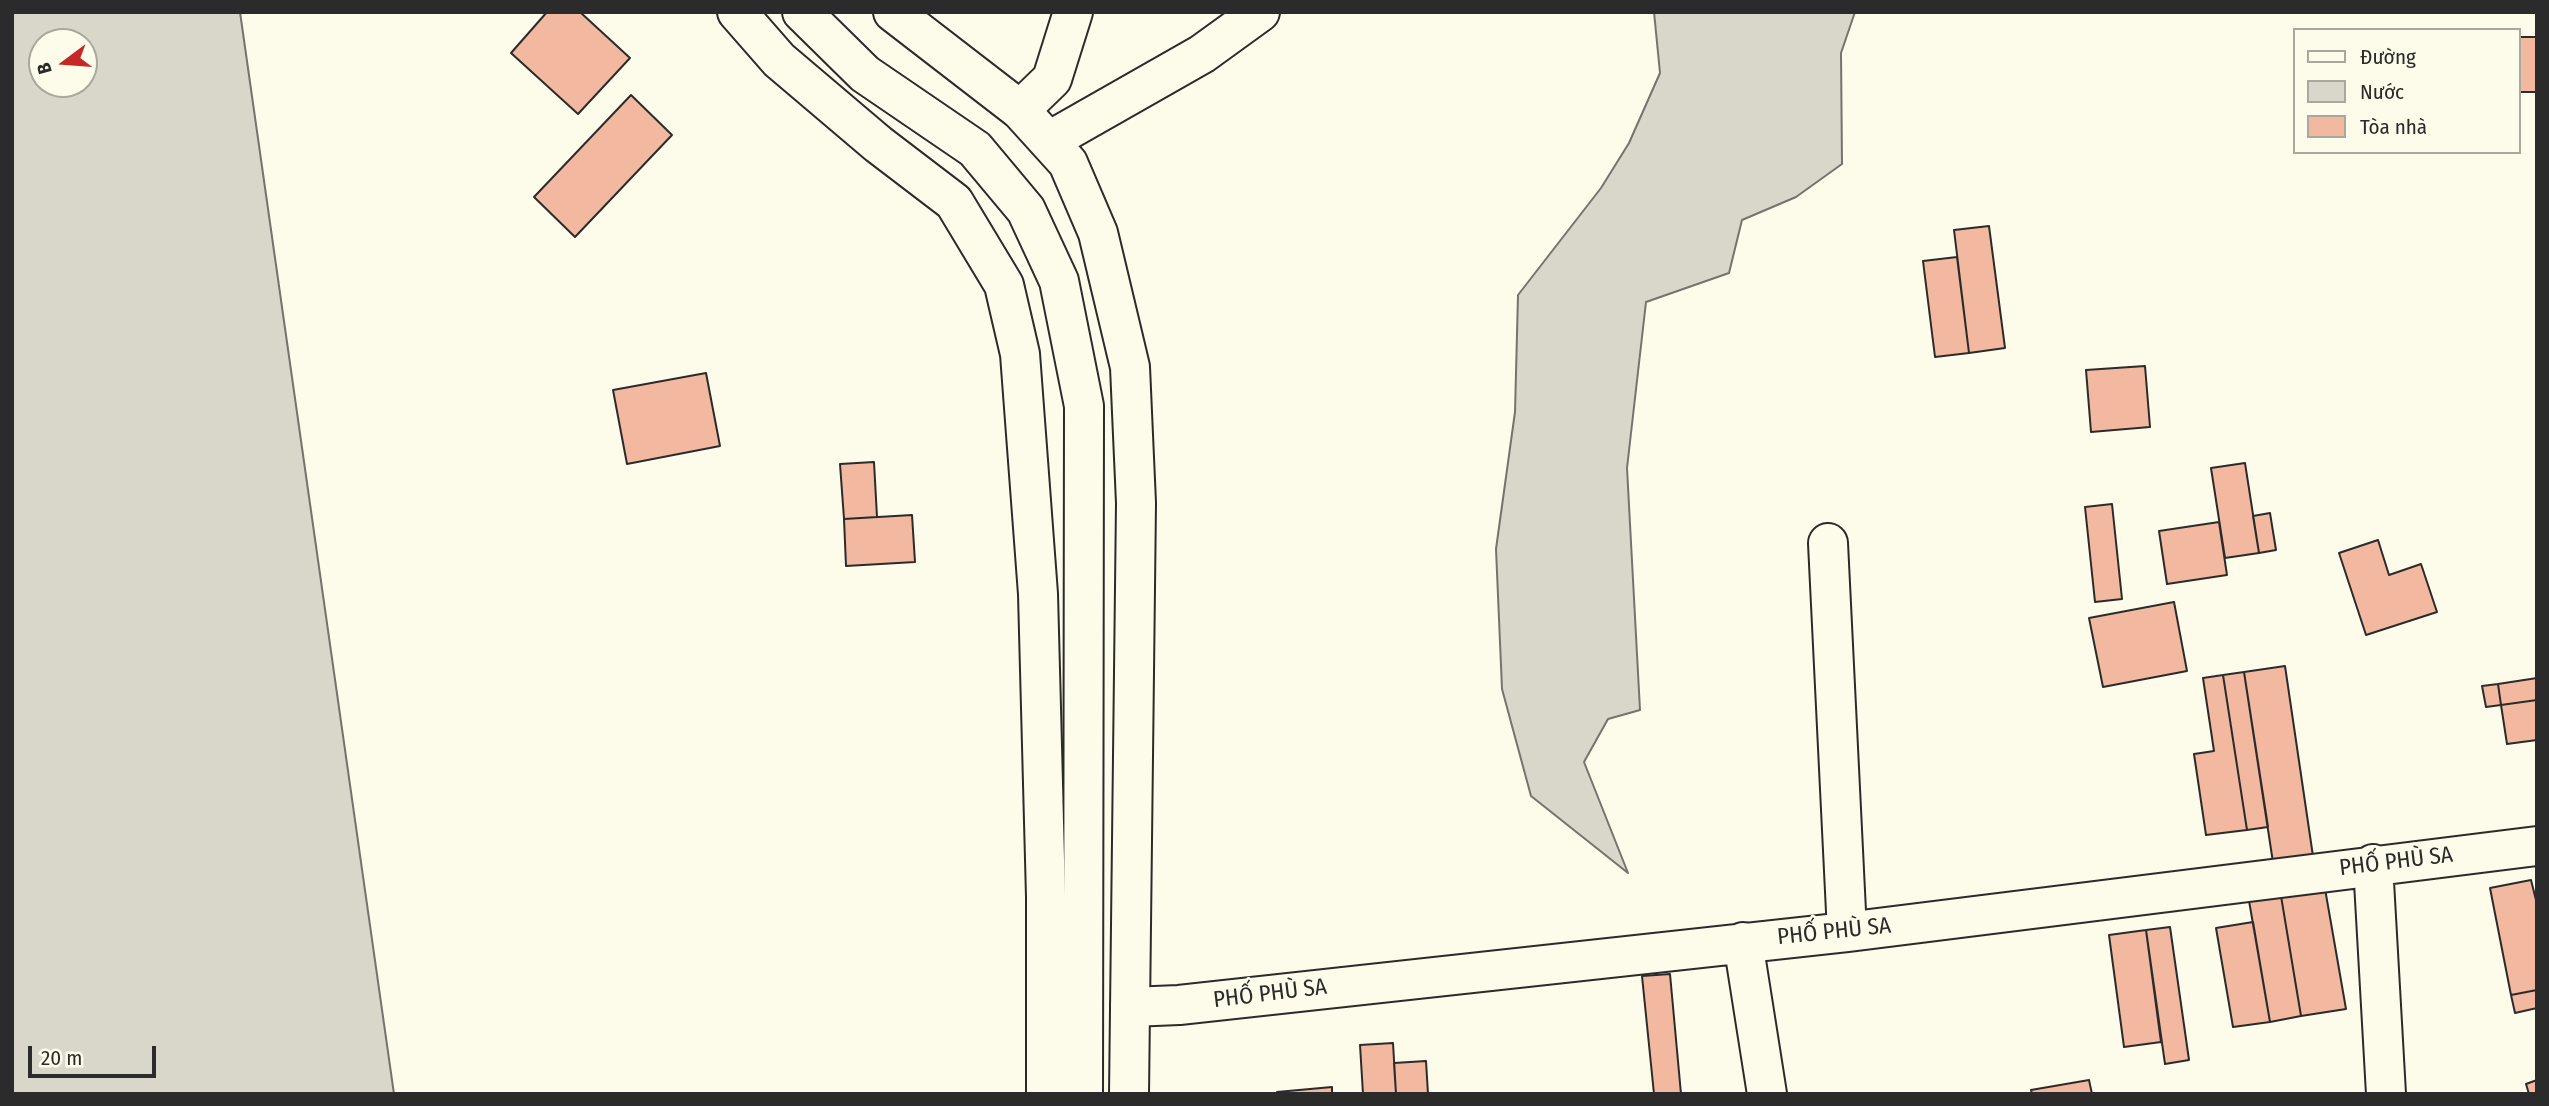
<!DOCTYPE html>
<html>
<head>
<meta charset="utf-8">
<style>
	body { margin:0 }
	#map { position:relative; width:2549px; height:1106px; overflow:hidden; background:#fdfbea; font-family:"Fira Sans Condensed",sans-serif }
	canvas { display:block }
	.frame { position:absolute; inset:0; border:14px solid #2b2b2b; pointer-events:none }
	.legend { position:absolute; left:2293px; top:28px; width:228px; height:126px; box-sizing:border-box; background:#fdfbea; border:2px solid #a9a89e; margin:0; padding:9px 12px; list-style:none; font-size:21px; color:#2b2b2b }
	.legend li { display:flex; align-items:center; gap:14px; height:35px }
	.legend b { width:35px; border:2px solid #a9a89e }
	.north { position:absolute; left:28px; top:28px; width:70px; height:70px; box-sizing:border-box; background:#fdfbea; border:2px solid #a9a89e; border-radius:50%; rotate:254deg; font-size:19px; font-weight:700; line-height:28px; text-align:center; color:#2b2b2b }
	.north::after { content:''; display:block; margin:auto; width:24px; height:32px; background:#c62828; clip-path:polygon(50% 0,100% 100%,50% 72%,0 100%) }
	.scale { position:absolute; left:28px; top:1046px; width:128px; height:32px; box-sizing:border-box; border:4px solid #2b2b2b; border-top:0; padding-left:9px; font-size:21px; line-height:24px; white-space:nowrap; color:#2b2b2b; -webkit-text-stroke:5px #fdfbea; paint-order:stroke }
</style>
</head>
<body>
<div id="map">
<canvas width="2549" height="1106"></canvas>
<div class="frame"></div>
<ul class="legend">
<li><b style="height:9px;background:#fdfbea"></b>Đường</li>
<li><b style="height:19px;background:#d8d7c9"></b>Nước</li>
<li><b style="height:19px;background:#f2b8a0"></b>Tòa nhà</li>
</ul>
<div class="north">B</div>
<div class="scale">20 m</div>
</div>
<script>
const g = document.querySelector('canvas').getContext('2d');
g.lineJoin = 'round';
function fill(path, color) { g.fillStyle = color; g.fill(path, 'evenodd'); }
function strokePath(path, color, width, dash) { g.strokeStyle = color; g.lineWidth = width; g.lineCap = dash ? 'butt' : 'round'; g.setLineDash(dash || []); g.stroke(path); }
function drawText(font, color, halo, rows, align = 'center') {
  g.font = font + ' "Fira Sans Condensed",sans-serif'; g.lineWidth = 5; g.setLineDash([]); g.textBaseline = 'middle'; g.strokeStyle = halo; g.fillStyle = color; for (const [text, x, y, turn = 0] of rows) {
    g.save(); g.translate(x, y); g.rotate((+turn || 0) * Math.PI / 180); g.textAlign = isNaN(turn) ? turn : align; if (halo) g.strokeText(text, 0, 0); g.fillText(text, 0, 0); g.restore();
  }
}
const water = new Path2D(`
	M12,12H240L394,1094H12ZM42,42H84V84H42Z
	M1654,12H1855L1841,53L1842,164L1796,197L1742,220L1729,273L1646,302L1627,468L1640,710L1608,719L1584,762L1628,873L1531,796L1502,689L1496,549L1515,412L1518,295L1601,188L1629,143L1660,73Z`);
fill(water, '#d8d7c9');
strokePath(water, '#74746e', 2);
const building = new Path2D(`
	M547,12H580L630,58L578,114L511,53Z
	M2519,37H2537V92H2519Z
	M631,95L672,135L575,237L534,197Z
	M1989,226L2005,348L1969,353L1954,230Z
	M1957,257L1969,353L1935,357L1923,261Z
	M2145,366L2150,427L2091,432L2086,370Z
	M706,373L720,446L627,464L613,390Z
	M874,462L877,517L844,519L840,464Z
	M2245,463L2259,553L2225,558L2211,468Z
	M2112,504L2122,599L2095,602L2085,507Z
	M2270,513L2276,550L2259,553L2253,516Z
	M912,515L915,562L846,566L844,519Z
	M2219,522L2227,575L2167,584L2159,531Z
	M2378,540L2389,575L2421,564L2437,612L2366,635L2339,553Z
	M2174,602L2187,671L2103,687L2089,618Z
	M2285,666L2314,863L2274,869L2244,672Z
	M2244,672L2268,827L2247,830L2223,675Z
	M2223,675L2247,830L2206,835L2194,754L2214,751L2203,678Z
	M2537,678V700L2501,705L2498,684Z
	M2498,684L2501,705L2486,707L2482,686Z
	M2537,700V740L2507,744L2501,705Z
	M2531,880L2537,904V990L2511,995L2490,888Z
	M2324,883L2346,1009L2301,1016L2280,890Z
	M2280,890L2301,1016L2270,1022L2248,895Z
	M2253,922L2270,1022L2233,1027L2216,928Z
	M2170,927L2189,1060L2165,1064L2146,930Z
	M2146,930L2161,1042L2124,1047L2109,935Z
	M1670,974L1681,1094H1654L1642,976Z
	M2537,990V1008L2515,1013L2511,995Z
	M1393,1043L1396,1094H1363L1360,1045Z
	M1426,1061L1428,1094H1396L1394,1063Z
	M2089,1080L2092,1094H2032L2031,1090Z
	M2537,1080V1094H2529L2526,1084Z
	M1332,1087V1094H1277V1092Z`);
fill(building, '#f2b8a0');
strokePath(building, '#2b2b2b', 2);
const street = new Path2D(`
	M737,12L779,60L878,144L954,202L1004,285L1020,354L1038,594L1046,897V1094
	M1020,110L1052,79L1073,12
	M1049,141L1202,54L1260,12
	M1828,543L1847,932
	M2373,864L2386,1094
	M1743,942L1767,1094
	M1130,1007L1179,1005L1847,932L2537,846`);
const secondary = new Path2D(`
	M802,12L865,74L975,149L1026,210L1059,281L1084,406L1083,1094
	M893,12L1020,110L1068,163L1098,233L1130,367L1136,503L1129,1094`);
strokePath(street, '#2b2b2b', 42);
strokePath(secondary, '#2b2b2b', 42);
strokePath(street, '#fdfbea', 38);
strokePath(secondary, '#fdfbea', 38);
drawText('23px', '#2b2b2b', '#fdfbea', [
	["PHỐ PHÙ SA",2396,862,-7],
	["PHỐ PHÙ SA",1834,932,-6],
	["PHỐ PHÙ SA",1270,994,-7]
]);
</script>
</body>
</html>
